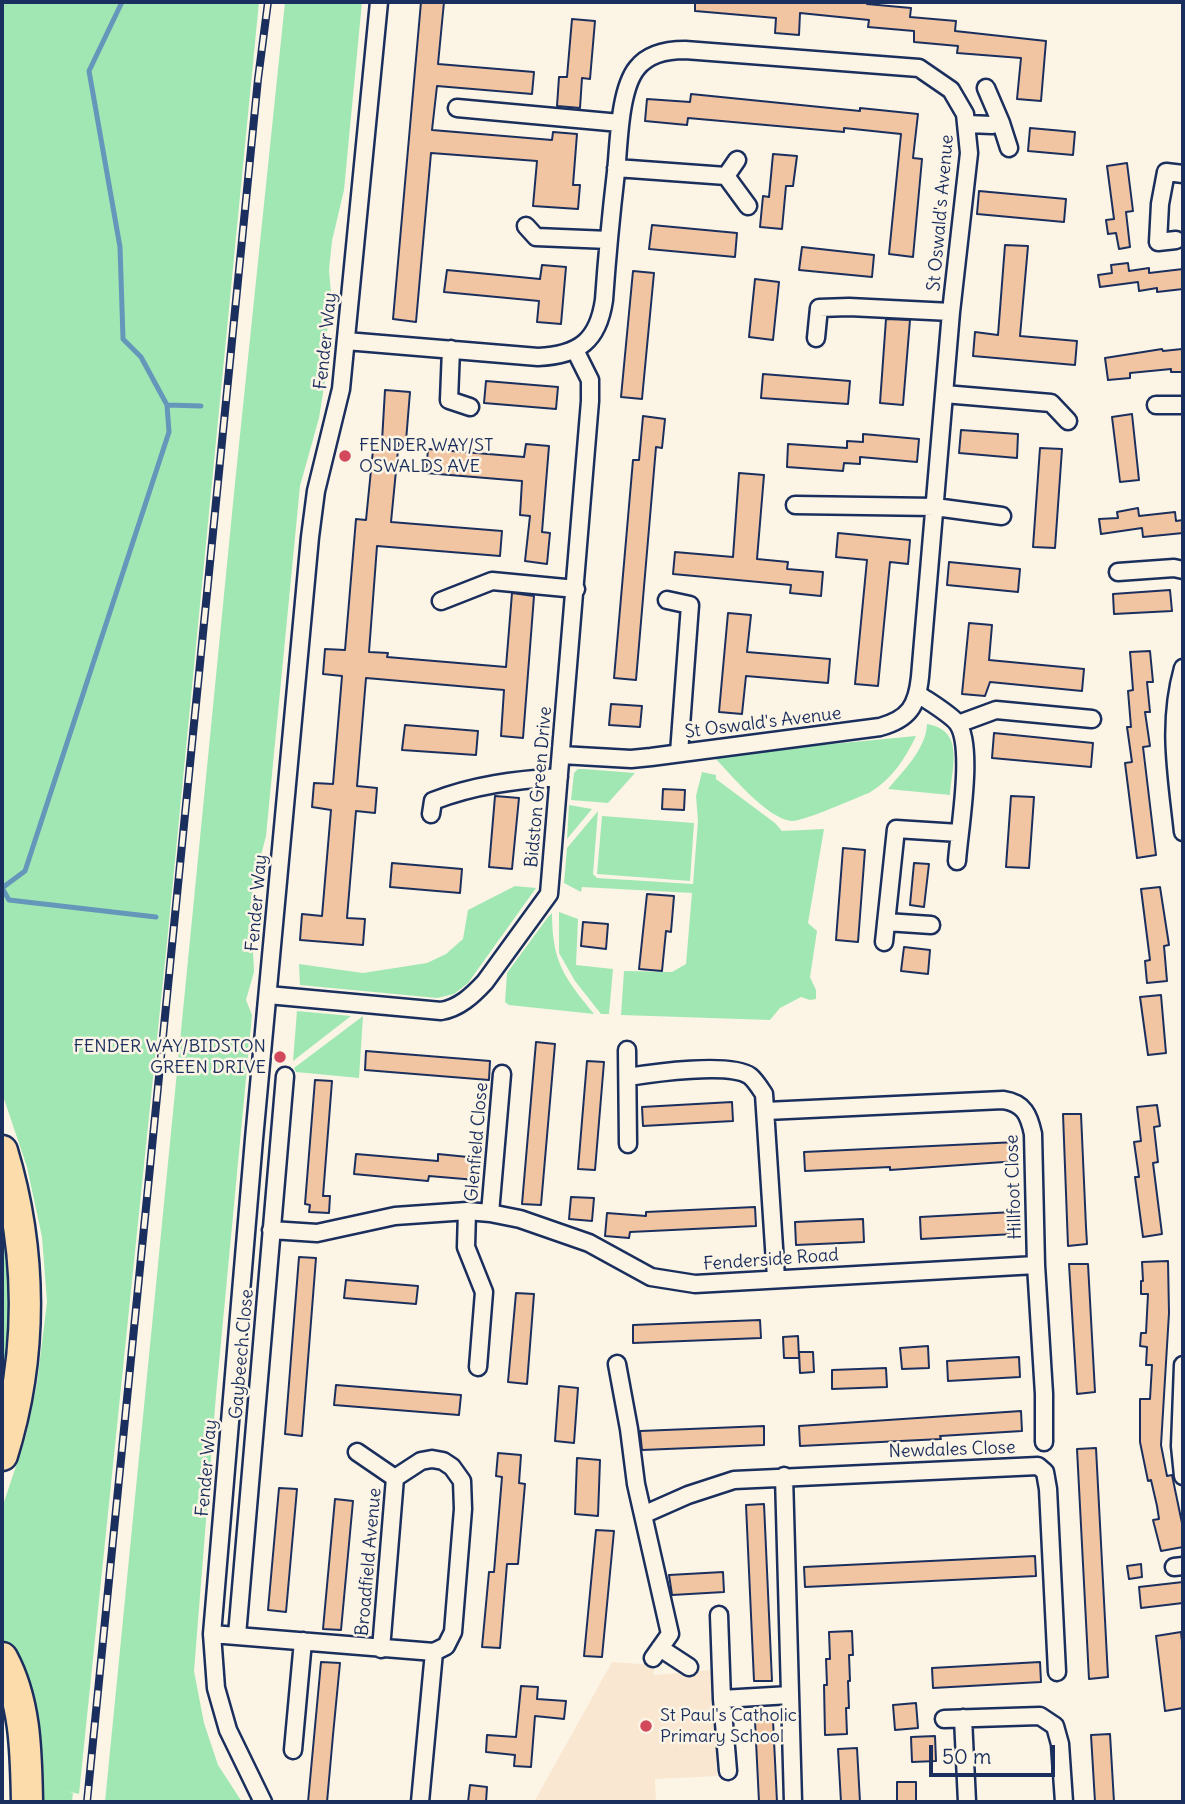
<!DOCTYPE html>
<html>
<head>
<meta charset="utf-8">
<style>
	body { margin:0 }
	#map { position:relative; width:1185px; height:1804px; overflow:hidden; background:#fcf5e5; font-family:Delius,sans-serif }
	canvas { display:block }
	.frame { position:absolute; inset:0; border:4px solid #1b2f5e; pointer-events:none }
	.scale { position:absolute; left:929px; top:1745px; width:126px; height:32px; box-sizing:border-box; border:4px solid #1b2f5e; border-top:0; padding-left:9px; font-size:21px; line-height:24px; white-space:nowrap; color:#1b2f5e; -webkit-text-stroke:5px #fcf5e5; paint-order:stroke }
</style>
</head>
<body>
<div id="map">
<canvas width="1185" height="1804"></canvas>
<div class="frame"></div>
<div class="scale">50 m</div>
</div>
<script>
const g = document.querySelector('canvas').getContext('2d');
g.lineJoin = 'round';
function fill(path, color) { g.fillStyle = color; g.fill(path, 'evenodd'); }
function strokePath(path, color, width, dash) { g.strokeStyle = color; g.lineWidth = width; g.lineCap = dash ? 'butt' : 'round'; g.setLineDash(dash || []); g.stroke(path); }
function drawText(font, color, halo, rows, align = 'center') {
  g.font = font + ' Delius,sans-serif'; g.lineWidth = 5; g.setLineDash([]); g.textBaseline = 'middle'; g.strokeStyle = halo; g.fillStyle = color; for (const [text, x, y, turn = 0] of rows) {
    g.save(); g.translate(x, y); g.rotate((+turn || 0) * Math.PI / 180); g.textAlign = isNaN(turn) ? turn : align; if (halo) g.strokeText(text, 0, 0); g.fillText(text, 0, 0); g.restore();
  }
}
fill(new Path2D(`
	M612,1662L654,1665V1675L713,1670L717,1776L655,1779L656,1802H534Z`), '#f9e7d1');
fill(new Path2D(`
	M2,2H259L167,942L79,1794L67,1791L73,1793L72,1802H39L41,1768L30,1710L2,1640V1508L26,1436L37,1383L47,1302L42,1237L27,1167L2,1093Z
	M285,2H362L344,190L332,241L329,270L332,304L324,348L328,362L319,418L300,486L266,836L253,886L251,906L254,972L246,1000L252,1015L216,1395L194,1671L204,1723L218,1765L242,1802H105L235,483Z
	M927,724C965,730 952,767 950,795L888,789C904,770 926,749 927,724Z
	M916,736C905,759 892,779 869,793C855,798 803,822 791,821C767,818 732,776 715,758L719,757L717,755Z
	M578,769H584L635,773L608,803L571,800L574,773Z
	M702,772L716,775V779L775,823L782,831L824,829L808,923L817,931L810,977L816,990V999L810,1000L801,997L780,1008L770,1020L621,1015L624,971L672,972L686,964L692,893L582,887L581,892L564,883L567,848L598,811L593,874L597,878L693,884L698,821L696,796Z
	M569,805L592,809L567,839Z
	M602,816L694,823L690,881L597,874Z
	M515,886L536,888L468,983L454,994L437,998L300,985L299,964L363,973L427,963L446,954L463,939L468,910Z
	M559,912L578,919L576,965L613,969L609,1014H601L575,981L559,953Z
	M552,913C552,962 564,977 594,1014L509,1005L505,1002L507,973L548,917Z
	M297,1011L351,1016L293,1061Z
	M363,1016L359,1078L296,1072L294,1068Z
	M2,1215L15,1294L2,1400Z`), '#a1e7b4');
strokePath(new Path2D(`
	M122,2L89,71L120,247L123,339L141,357L167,405L169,432L25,871L2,888L9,900L156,917
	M167,405L201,406`), '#6597ba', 5);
const building = new Path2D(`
	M421,2H444L438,64L534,72L532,94L437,86L432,130L552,140L553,132L577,134L573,185H580L578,209L533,206L537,161L431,153L416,322L393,319Z
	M695,2H867V4L911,8L910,17L956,21L955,31L1046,41L1041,101L1017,99L1021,58L957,53L958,46L914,42V31L868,27L869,20L800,13L799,35L775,33L776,18L695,11Z
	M572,19L595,21L590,79L582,78L580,108L557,106L559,77H567Z
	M691,94L860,111V108L918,114L913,158L922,159L913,257L889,254L901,134L844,128V132L688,118L687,125L645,121L647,99L690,102Z
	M1030,128L1075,132L1073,155L1028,151Z
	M773,154L797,156L793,186H786L782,229L760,227L763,196L769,197Z
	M1127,163L1133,211L1126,212L1130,247L1119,249L1116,233L1108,234L1106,220L1114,219L1107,166Z
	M979,191L1066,199L1064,222L977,214Z
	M652,225L737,233L735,257L649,249Z
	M1005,245L1028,246L1020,336L1077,341L1075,365L973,356L975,332L998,335Z
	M802,247L874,255L872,277L799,270Z
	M1128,263L1129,271L1149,268V273L1183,269V289L1157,292V288L1139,291L1138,282L1100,287L1098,275L1112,273L1111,265Z
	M542,265L566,267L561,324L537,322L539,301L444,292L447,270L540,279Z
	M633,271L654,273L642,399L621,397Z
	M755,279L779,282L773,340L749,337Z
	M886,319L910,320L903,405L880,403Z
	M1162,349L1163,351L1182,349L1183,372H1171V369L1130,373V378L1108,380L1105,358Z
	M763,374L850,381L848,404L761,398Z
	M486,381L558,387L556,409L484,403Z
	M385,390L410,392L406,441L399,440L391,522L502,531L500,556L377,546L369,652L388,653L387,657L506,667L512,593L534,596L523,738L501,736L504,690L366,678L357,786L377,788L375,813L356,811L347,918L365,919L363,945L300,940L302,914L322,916L331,810L312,807L314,783L333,784L342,676L323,674L325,649L345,650L356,519L366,520L374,440L382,441Z
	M1132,414L1139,480L1120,482L1112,417Z
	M643,416L665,419L662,448L656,447L636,680L614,678L633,460H639Z
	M961,430L1018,434L1017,458L959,453Z
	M863,434L919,439L917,462L860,457V464L844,463L843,471L787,467L788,444L847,448V441L863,442Z
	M526,444L549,446L542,532L550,533L547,564L525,561L530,516L520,515L522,481L426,473L428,449L524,457Z
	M1040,448L1062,449L1055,548L1033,547Z
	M739,473L764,475L757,559L788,562L787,569L823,572L821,596L790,593L791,585L673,574L675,552L733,557Z
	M1138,508L1139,516L1175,512L1176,521L1183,520V533L1143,537L1142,528L1101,534L1099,519L1118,518L1117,512Z
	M838,533L910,540L908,564L890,562L878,686L855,684L867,560L836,557Z
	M949,562L1020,569L1018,592L947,585Z
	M1170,590L1172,611L1114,614L1113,594Z
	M728,613L751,615L747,652L830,659L828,683L746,676L742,714L719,712Z
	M969,623L992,625L989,660L1084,669L1082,691L990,682L985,696L962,694Z
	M1150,651L1153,682H1147L1150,712H1145L1150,746L1143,747L1156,855L1137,858L1125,763L1132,762L1127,727H1131L1128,691L1133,690L1130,652Z
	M611,704L642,706L640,727L609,725Z
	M405,725L478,731L476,755L402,750Z
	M994,733L1093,743L1091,767L992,758Z
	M663,789L685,790L684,810L662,809Z
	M495,796L519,798L512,869L489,867Z
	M1011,796L1034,797L1029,868L1006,867Z
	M843,848L865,850L858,942L836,940Z
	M392,863L462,869L460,893L390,887Z
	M914,863L929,864L924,907L910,905Z
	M1160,887L1169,945L1164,946L1167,981L1147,983L1145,961L1150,960L1141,889Z
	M647,894L674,896L671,932L666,931L662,971L639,969Z
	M583,922L608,924L606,949L581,946Z
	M904,947L930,950L928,974L901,971Z
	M1161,995L1166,1053L1148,1055L1140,997Z
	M536,1042L555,1044L541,1205L522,1204Z
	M366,1051L490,1061L489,1080L365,1070Z
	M587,1061L604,1062L595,1170L578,1169Z
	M315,1080L332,1081L323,1196H330L329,1213L309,1212L310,1205L305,1204Z
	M732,1102L733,1121L643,1126L642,1107Z
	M1157,1105L1160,1126L1154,1127L1158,1162L1153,1163L1162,1234L1143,1237L1135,1177H1139L1134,1142L1141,1141L1137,1107Z
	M1063,1114H1081L1086,1227L1087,1244L1068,1246Z
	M1017,1142L1018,1161L890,1170V1167L805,1171L804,1152Z
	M356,1154L438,1161V1154L478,1158L476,1180L429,1176L428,1181L354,1174Z
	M571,1197L594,1198L592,1221L569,1219Z
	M755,1207L756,1226L630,1232L629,1238L605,1236L607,1213L646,1216V1212Z
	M1013,1212L1014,1234L921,1239L920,1217Z
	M863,1219L864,1242L796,1245L795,1222Z
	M299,1257L316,1258L302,1436L285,1434Z
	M1168,1261L1169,1313L1161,1445L1167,1476L1172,1475L1183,1528V1547L1161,1551L1153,1520L1159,1519L1157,1506L1151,1480L1148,1481L1140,1442V1399H1150L1152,1365H1146L1147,1347L1140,1346L1141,1333H1146L1148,1294H1141V1281H1143L1142,1262Z
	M1069,1264H1088L1095,1392L1077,1394Z
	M346,1280L418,1286L416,1304L344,1298Z
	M516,1293L534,1294L527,1384L508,1382Z
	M760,1320L761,1338L633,1343V1325Z
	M798,1336L799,1358H784L783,1337Z
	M928,1346L929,1368L902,1369L900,1348Z
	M799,1352H813L814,1372L800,1373Z
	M1019,1357L1020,1377L948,1381L947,1361Z
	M886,1368L887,1387L832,1389V1370Z
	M336,1385L461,1395L459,1415L334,1405Z
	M559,1386L578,1388L574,1443L555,1441Z
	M1021,1411L1022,1431L940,1436L941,1439L800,1446L799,1426Z
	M764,1426V1445L642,1450L640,1431Z
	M1096,1448L1108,1677L1089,1679L1077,1449Z
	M498,1453L521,1455L519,1483L525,1484L518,1564H507L500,1648L482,1647L489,1572H494L502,1477L496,1476Z
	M577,1458L600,1460L598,1516L575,1514Z
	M279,1488L297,1489L286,1612L268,1610Z
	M335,1499L353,1501L341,1630L323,1629Z
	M764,1504L772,1681H754L746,1505Z
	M596,1530L614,1531L602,1657L584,1656Z
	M1035,1556L1036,1576L805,1587L804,1567Z
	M1141,1564L1142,1577L1129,1579L1127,1566Z
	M723,1572L724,1592L672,1595L669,1575Z
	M1183,1582V1603L1141,1608L1139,1587Z
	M852,1631L853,1655H849L850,1681H848L849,1708H846L847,1734L825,1735L824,1685H827L826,1659H830L829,1632Z
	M1181,1632L1183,1651V1708L1165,1711L1156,1636Z
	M321,1662L340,1663L333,1735L327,1802H308Z
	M1040,1662L1041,1682L933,1688L932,1668Z
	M521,1686L538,1687L537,1699L566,1701L564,1719L535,1716L531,1767L514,1766L515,1755L486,1752L487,1735L516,1737Z
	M916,1703L918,1728L895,1730L893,1705Z
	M773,1720L777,1802H759L755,1721Z
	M1110,1734L1114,1802H1095L1091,1735Z
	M935,1736L936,1761L912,1762L911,1737Z
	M857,1748L860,1802H841L838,1749Z
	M897,1782H916V1802H897Z
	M470,1785L487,1787L486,1802H468Z`);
fill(building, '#f1c5a1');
strokePath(building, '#1b2f5e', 2);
const street = new Path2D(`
	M457,108L620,123
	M1001,123L1009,148
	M967,124L992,125L1001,123L986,88
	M616,168L726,176L737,160
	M726,176L748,206
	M526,226L536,237L609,240
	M1176,240L1158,242L1160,204L1166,172L1183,174
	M816,338L819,308L849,307L951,312
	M346,341L538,357C579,355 598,341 604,300C607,257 611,215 616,172C619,145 619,90 637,68C648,54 668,50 685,50L919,68L951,90L965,114L969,153L951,312L920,677C917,706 909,719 880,727L651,757L631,759L561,755
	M451,349L449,400L470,407
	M944,394L1051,403L1068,421
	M1156,405H1183
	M795,505L935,507L1002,516
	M1118,572L1174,568L1183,570
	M667,600L690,605L679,753
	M441,601L492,581L576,589
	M1183,668C1167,725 1177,775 1183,832
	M918,694C928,701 952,715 958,724C974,748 959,831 957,861
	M958,724L996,710L1092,719
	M431,814L433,801C474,785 515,780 559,777
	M886,922L931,925
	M884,942L896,829L959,833
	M268,995L441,1011C459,1008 472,996 485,982L549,894L590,401V380L575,350
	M627,1050L628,1144
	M628,1077C653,1073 730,1062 750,1076C755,1080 760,1088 764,1094L776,1278
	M766,1111L1003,1100C1024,1103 1029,1115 1033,1134L1036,1265L1044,1394V1442
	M467,1211L466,1247L484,1292L478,1367
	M490,1213L502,1074
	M271,1230L317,1233L395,1216L467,1211L490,1213L520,1219L589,1243L651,1277L695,1284L1036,1265
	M617,1364L629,1429L636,1484L670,1634L653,1658
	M1183,1365L1180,1446L1183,1476
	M357,1452L395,1478
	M784,1476L793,1802
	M645,1514L688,1495L734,1480L1038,1466L1045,1472L1048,1489L1057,1672
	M1174,1567L1183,1566
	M719,1615L722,1699L728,1771
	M212,1634L434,1652L446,1646L453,1632L463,1509L462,1481L452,1467L443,1461L432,1459L421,1461L395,1478L381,1649
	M237,1635L285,1076
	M660,1648L689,1667
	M722,1699L790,1695
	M963,1718L967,1802
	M944,1719L1040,1716L1055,1726L1060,1744L1064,1802
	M293,1750L303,1641
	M263,1802L228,1730L216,1688L212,1634L254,1139L310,537L316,491L341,389L379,2
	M420,1802L434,1652`);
const highway = new Path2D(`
	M2,1151C32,1250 33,1356 2,1455
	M2,1658C26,1702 26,1754 27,1802`);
strokePath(street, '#1b2f5e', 21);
strokePath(highway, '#1b2f5e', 35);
strokePath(street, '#fcf5e5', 16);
strokePath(highway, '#fddcac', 30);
const rail = new Path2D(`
	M87,1802L258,79L268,2`);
strokePath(rail, '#1b2f5e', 8);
strokePath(rail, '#fcf5e5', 5, [16]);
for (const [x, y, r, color] of [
	[345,456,7,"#d1495b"],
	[280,1057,7,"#d1495b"],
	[646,1726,7,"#d1495b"]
]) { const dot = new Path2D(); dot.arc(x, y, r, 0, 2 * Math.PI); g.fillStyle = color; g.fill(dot); strokePath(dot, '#fcf5e5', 2.5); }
drawText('18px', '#1b2f5e', '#fcf5e5', [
	["St Oswald's Avenue",941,213,-85],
	["Fender Way",326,341,-84],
	["St Oswald's Avenue",763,723,-7],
	["Bidston Green Drive",539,787,-85],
	["Fender Way",257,903,-85],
	["Glenfield Close",477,1142,-85],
	["Hillfoot Close",1014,1187,-92],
	["Fenderside Road",771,1260,-4],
	["Gaybeech Close",242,1354,-85],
	["Newdales Close",952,1450,-2],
	["Fender Way",207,1468,-85],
	["Broadfield Avenue",369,1562,-85]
]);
drawText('18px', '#1b2f5e', '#fcf5e5', [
	["FENDER WAY/ST",359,446],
	["OSWALDS AVE",359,467],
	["FENDER WAY/BIDSTON",266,1047,"right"],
	["GREEN DRIVE",266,1068,"right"],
	["St Paul's Catholic",660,1716],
	["Primary School",660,1737]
], 'left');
</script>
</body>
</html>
